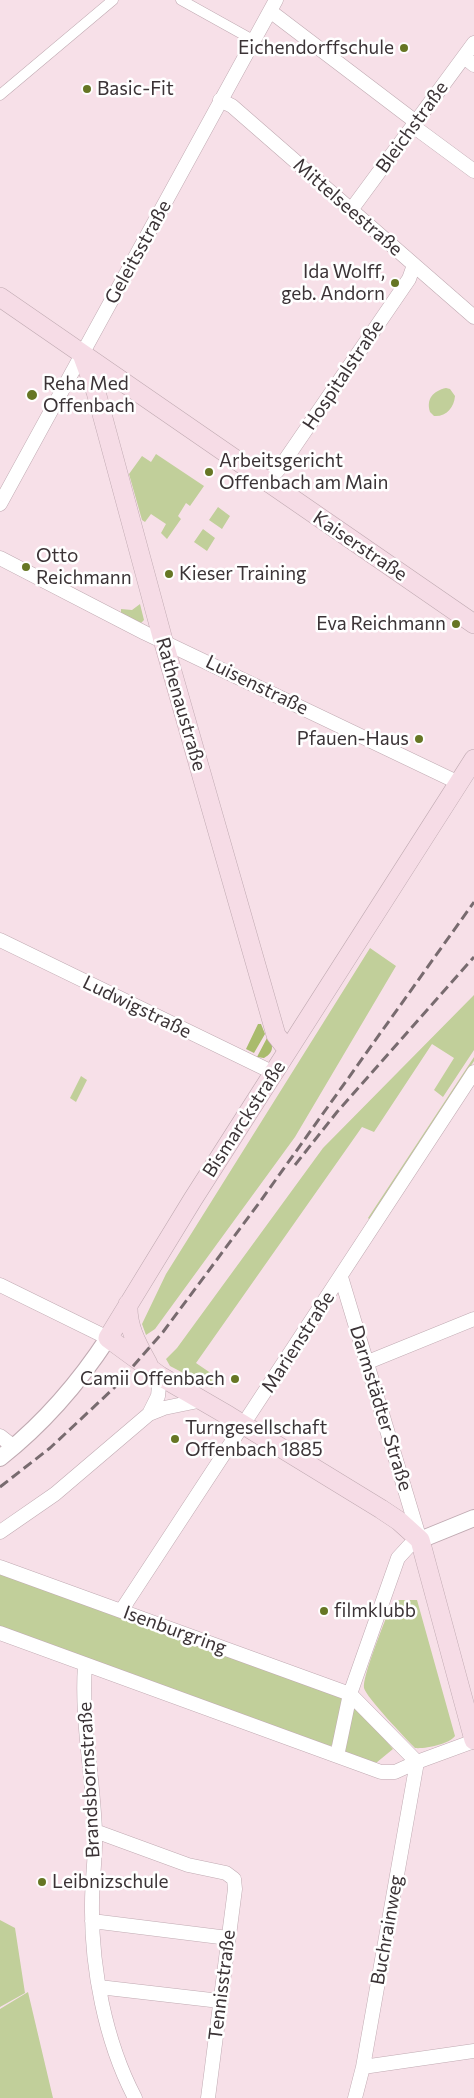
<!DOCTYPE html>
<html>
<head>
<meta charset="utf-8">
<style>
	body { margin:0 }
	canvas { display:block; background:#f7e0e8 }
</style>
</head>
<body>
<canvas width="474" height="2098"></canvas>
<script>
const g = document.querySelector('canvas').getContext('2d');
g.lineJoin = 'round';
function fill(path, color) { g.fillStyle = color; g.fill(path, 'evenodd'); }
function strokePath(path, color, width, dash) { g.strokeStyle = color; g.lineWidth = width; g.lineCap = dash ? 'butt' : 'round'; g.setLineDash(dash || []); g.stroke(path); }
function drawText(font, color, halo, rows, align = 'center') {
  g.font = font + ' Commissioner,sans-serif'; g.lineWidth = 5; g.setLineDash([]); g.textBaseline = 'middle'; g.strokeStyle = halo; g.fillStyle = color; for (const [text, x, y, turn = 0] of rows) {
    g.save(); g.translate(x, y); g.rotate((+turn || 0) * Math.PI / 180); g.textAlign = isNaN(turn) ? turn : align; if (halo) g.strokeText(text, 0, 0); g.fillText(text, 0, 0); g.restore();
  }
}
fill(new Path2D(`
	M446,388L450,389L455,396C454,408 446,417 434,416L430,412C426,399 433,391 446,388Z
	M156,454L204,486L190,506L186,503L178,516L181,519L167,539L161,533L166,524L151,514L145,522L142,520L129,474L142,456L151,462Z
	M218,507L230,516L222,529L209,520Z
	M203,529L215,538L207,551L194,542Z
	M140,604L144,620L141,623L121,613V609L132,610Z
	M370,948L396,966L295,1137L155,1329L146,1335L142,1324L166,1274Z
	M474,995V1050L443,1097L434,1090L454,1058L432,1044L374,1132L362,1127L196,1363L218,1378L212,1388L170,1366L166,1359L177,1348L323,1148Z
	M474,1057V1061L370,1220L368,1218Z
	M81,1076L87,1080L76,1102L70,1098Z
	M0,1573L342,1696L343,1699L333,1745L330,1746L0,1629Z
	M397,1600H417L455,1736C450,1744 425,1749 415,1748C407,1740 366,1697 364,1688C362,1677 384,1624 389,1610L394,1609Z
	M355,1708L359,1709L393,1749L376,1763L345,1752L344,1750L353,1710Z
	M0,1920L15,1928L25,1993L0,2007Z
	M28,1992L53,2098H0V2009Z`), '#c1cf9a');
fill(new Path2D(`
	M258,1024H261L265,1034L254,1053L246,1049Z
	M268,1036C273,1045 275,1052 264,1058L257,1057Z`), '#a9bb6c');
const pedestrian = new Path2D(`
	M181,0L253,40
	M0,95L113,0`);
const minor = new Path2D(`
	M270,11L416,122
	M464,57L474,65
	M220,100L232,106L474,317
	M413,126L474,171
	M351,210L474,43
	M267,482L279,469L409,279L414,265
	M0,504L276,0
	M0,558L145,633L459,783
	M0,940L274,1073
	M0,1285L108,1338
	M368,1362L474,1319
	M149,1414L158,1396L160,1376
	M0,1436L14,1447
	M0,1532L55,1494L149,1414L164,1408L203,1400
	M0,1567L350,1694L417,1762L363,2067L355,2098
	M121,1611L474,1072
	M0,1633L381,1772H395L417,1762L474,1741
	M85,1665C81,1720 93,1776 95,1831C96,1855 92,1879 92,1903C91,1967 105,2041 135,2098
	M337,1756L350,1694L398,1558L409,1546L420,1540L341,1277
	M95,1831L188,1865L226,1873L234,1879L235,1889L208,2098
	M92,1921L228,1938
	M99,1987L220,2001
	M363,2067L474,2051`);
const tertiary = new Path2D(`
	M0,1458C43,1424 78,1384 108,1338
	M420,1540L474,1518`);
const secondary = new Path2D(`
	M0,297L474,624
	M82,354L96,392L163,640L276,1035L283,1044L289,1048
	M474,759L193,1199L108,1338L160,1376L229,1416L381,1509L399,1521L420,1540L474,1740
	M128,1304C127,1327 137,1344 148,1364`);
strokePath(pedestrian, '#c0aab2', 11);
strokePath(minor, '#c0aab2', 15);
strokePath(tertiary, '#c0aab2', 18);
strokePath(secondary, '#c0aab2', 20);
strokePath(pedestrian, '#fff', 10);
strokePath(minor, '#fff', 14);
strokePath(tertiary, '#fff', 16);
strokePath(secondary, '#f6dce6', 19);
strokePath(new Path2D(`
	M295,1165L337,1112L474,957
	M0,1487L50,1448L114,1388L163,1332L262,1199L474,902`), '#786b6f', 3, [10, 5]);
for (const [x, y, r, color] of [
	[404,48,5,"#667624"],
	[87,89,5,"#667624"],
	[395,283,5,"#667624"],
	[32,395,6,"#667624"],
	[209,472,5,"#667624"],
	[26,567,5,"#667624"],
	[169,574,5,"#667624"],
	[456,624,5,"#667624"],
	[419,739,5,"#667624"],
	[235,1379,5,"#667624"],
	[175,1439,5,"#667624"],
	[324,1611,5,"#667624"],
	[42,1882,5,"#667624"]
]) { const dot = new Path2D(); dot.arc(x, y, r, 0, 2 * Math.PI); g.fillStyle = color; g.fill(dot); strokePath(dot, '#fff', 2); }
drawText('19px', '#3b3336', '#fff', [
	["Eichendorffschule",394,48,"right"],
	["Basic-Fit",97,89],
	["Ida Wolff,",385,272,"right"],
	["geb. Andorn",385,294,"right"],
	["Reha Med",43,384],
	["Offenbach",43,406],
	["Arbeitsgericht",219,461],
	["Offenbach am Main",219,483],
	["Otto",36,556],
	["Reichmann",36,578],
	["Kieser Training",179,574],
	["Eva Reichmann",446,624,"right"],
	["Pfauen-Haus",409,739,"right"],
	["Camii Offenbach",225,1379,"right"],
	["Turngesellschaft",185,1428],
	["Offenbach 1885",185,1450],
	["filmklubb",334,1611],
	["Leibnizschule",52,1882]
], 'left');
drawText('19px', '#3b3336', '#fff', [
	["Bleichstraße",412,127,-54],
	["Mittelseestraße",348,207,41],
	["Geleitsstraße",138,252,-61],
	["Hospitalstraße",343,375,-56],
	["Kaiserstraße",360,546,34],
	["Luisenstraße",257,685,26],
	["Rathenaustraße",181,704,74],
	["Ludwigstraße",137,1007,26],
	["Bismarckstraße",244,1119,-57],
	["Marienstraße",298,1342,-57],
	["Darmstädter Straße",381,1408,73],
	["Isenburgring",175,1630,20],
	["Brandsbornstraße",89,1780,-93],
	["Buchrainweg",387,1930,-80],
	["Tennisstraße",222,1985,-83]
]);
</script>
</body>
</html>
